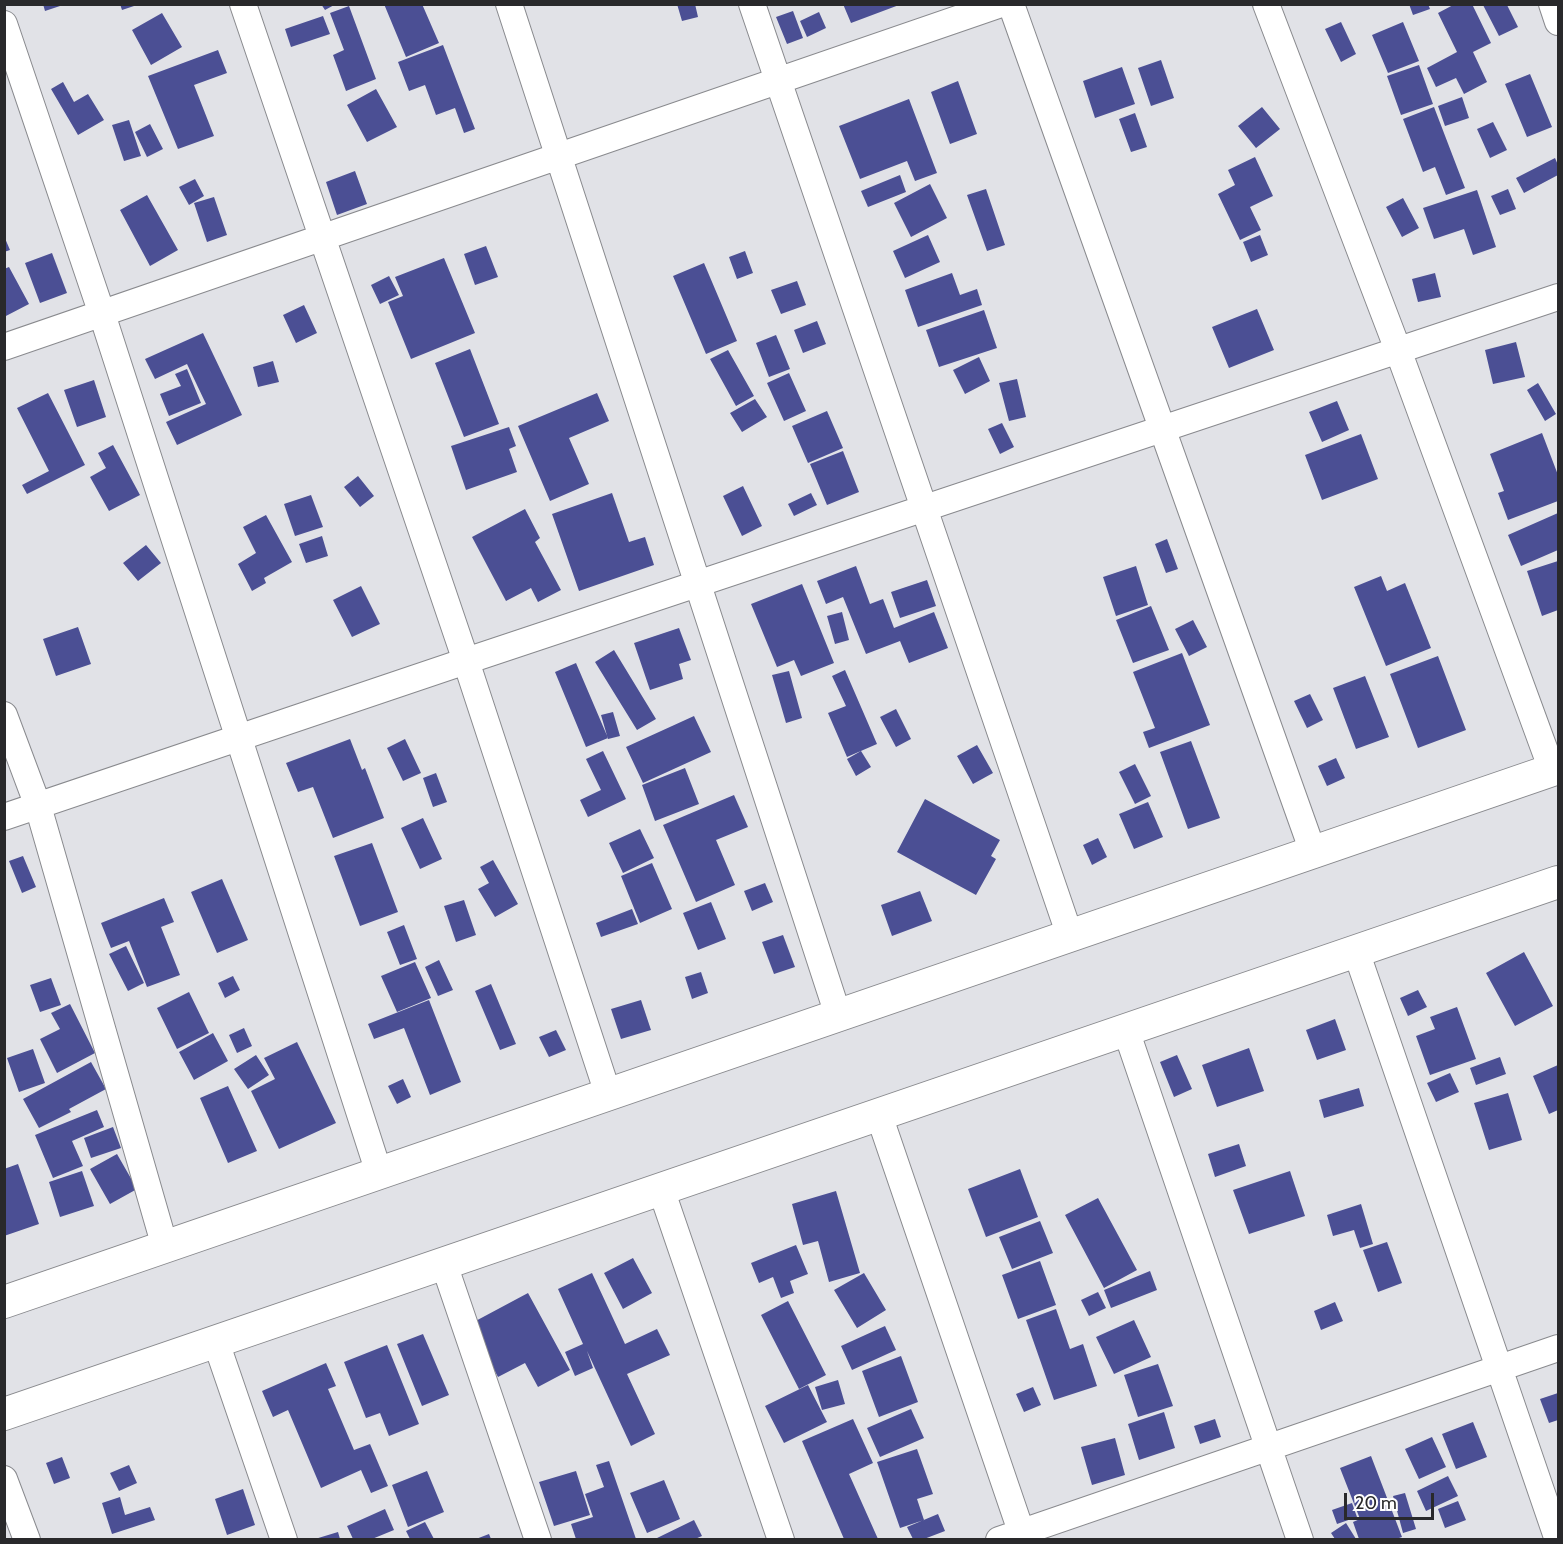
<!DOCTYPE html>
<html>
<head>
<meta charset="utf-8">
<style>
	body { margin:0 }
	#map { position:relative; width:1563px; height:1544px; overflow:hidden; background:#e1e2e7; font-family:Cabin,sans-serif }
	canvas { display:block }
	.frame { position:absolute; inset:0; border:6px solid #29292b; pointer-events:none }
	.scale { position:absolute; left:1344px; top:1493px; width:90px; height:27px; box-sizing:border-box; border:3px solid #29292b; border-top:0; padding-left:8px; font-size:18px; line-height:21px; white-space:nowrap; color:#29292b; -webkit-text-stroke:4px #fff; paint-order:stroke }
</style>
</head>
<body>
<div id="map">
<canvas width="1563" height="1544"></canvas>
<div class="frame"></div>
<div class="scale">20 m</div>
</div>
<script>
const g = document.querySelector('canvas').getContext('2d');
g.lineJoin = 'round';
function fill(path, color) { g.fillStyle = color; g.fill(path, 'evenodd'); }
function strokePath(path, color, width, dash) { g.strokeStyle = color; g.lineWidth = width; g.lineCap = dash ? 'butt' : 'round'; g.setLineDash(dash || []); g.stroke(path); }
fill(new Path2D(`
	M43,4H63V5L45,11Z
	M120,4H137V5L122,10Z
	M321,4H336L325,10Z
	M384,4H422L439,43L406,57Z
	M677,4H695L698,17L682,21Z
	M843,4H899V5L851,23Z
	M1409,4H1428L1430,9L1413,15Z
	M1455,4H1472L1491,43L1473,52L1487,82L1464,94L1456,78L1436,87L1427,68L1457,52L1438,13Z
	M1483,5H1507L1518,27L1499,36Z
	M349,6L376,79L346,91L333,55L344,50L330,13Z
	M793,11L803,38L787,44L776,17Z
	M819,12L826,28L807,37L800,21Z
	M162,13L182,47L151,65L132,30Z
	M323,16L330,34L291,47L285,29Z
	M1341,22L1356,54L1341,62L1325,29Z
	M1403,22L1419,61L1388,73L1372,35Z
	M443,45L475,129L464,133L455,108L436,115L425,85L409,91L398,62Z
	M218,50L227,73L194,85L214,136L178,149L148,76Z
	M1161,60L1174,98L1151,106L1138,68Z
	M1419,65L1433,104L1401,115L1387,76Z
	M1122,67L1135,104L1095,118L1083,81Z
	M1530,74L1552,127L1527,137L1505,84Z
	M958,81L977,134L950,144L931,92Z
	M63,82L74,102L88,94L104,120L78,135L51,89Z
	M376,89L397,127L367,142L347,105Z
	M1462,97L1469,118L1445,126L1438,106Z
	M909,99L937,173L915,181L907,161L860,179L839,126Z
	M1262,107L1280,129L1256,148L1238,126Z
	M1434,107L1465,188L1446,195L1435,167L1423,172L1403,119Z
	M1135,113L1147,147L1131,152L1119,119Z
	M129,120L141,156L124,161L112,125Z
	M1493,122L1507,150L1490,158L1477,129Z
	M150,124L163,149L147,157L135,132Z
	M1255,157L1273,196L1250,207L1261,230L1240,240L1218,194L1235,185L1228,170Z
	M1555,158L1558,165V175L1524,193L1516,178Z
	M355,171L367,204L337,215L326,182Z
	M900,175L906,192L868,207L861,191Z
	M195,179L204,196L189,205L179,187Z
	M930,184L947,218L911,237L894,203Z
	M986,189L1005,245L987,251L967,195Z
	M1508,189L1516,209L1500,215L1491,196Z
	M1477,190L1496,247L1473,255L1464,229L1434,239L1423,208Z
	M147,195L178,250L150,266L120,210Z
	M214,197L227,235L207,242L194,203Z
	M1403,198L1419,228L1402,237L1386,207Z
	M928,235L940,262L905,278L893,251Z
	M1260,235L1268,255L1251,262L1243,242Z
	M4,236L10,250L4,252Z
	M486,246L498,277L475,285L464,254Z
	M745,251L753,273L737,279L729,257Z
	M52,253L67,293L40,303L25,263Z
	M444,258L475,333L411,359L388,302L403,296L395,277Z
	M704,263L737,341L706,354L673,276Z
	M9,267L29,304L4,317V269Z
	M952,273L960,295L977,289L982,305L918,327L905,290Z
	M1435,273L1441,297L1418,302L1412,279Z
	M389,276L399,295L380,304L371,285Z
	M797,281L806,305L781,314L771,290Z
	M304,305L317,333L296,343L283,315Z
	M1257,309L1274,350L1229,368L1212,327Z
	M984,310L997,348L939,367L926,330Z
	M817,321L826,344L803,353L794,330Z
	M203,333L242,415L177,445L166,422L206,404L187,364L155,379L145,359Z
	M776,335L790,369L769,377L756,343Z
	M1516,342L1525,377L1493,384L1485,350Z
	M470,349L499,424L464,437L435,363Z
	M728,350L754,396L736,406L710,359Z
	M979,357L990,381L965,394L953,370Z
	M273,361L279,382L258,387L253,367Z
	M187,369L201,403L169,416L160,394L181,386L175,374Z
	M789,373L806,411L784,421L767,383Z
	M1017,379L1026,417L1009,421L999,383Z
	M94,380L106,417L77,427L64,390Z
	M1538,383L1556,414L1545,421L1527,390Z
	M48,393L85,465L27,494L22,485L49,471L17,408Z
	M597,393L609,421L569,438L589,484L550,501L518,426Z
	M755,399L767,417L742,432L730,413Z
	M1337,401L1349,430L1322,442L1309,412Z
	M827,411L843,448L808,463L792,426Z
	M1002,423L1014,447L1000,454L988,429Z
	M509,427L516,446L509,449L517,472L466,490L451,446Z
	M1542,433L1558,475V501L1508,520L1498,493L1504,491L1490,454Z
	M1361,434L1378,479L1322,500L1305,455Z
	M113,445L140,495L109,511L90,477L106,468L98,453Z
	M843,451L859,492L827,505L810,464Z
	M358,476L374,496L360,507L344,487Z
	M743,486L762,526L742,536L723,496Z
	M612,493L629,542L645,537L654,565L579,591L552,514Z
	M811,493L817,505L794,516L788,504Z
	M311,495L323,527L295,536L284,504Z
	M525,509L540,538L535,542L561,590L538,602L531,588L506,601L472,537Z
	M1558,513V550L1521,566L1508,535Z
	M266,515L292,562L264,578L266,583L252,591L238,564L256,553L243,527Z
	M322,536L328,556L306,563L299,544Z
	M1167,539L1178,569L1166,573L1155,544Z
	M146,545L161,563L138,581L123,563Z
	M1558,561V610L1542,616L1527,571Z
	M856,566L870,604L883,599L894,628L934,612L948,648L909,663L900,641L866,654L843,597L826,604L817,581Z
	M1136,566L1148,605L1116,616L1103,577Z
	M1381,576L1387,591L1405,583L1431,648L1386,666L1354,587Z
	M927,580L936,606L900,618L891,592Z
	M802,584L834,663L801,676L794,660L777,667L751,604Z
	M361,586L380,624L352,637L333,600Z
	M1151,606L1169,650L1133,663L1116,620Z
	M842,612L849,640L835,644L827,616Z
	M1193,620L1207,647L1189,656L1175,629Z
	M78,627L91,664L56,676L43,639Z
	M679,628L691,660L679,664L683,679L650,690L634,643Z
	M614,650L656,719L637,730L595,662Z
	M1182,653L1210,725L1149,748L1143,732L1155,728L1133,672Z
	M1438,656L1466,730L1418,748L1390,674Z
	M576,663L608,738L586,747L555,672Z
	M845,670L877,744L847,757L828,713L846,706L832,676Z
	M789,671L802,718L786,723L772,675Z
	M1365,676L1389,737L1356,749L1333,688Z
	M1310,694L1323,720L1307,728L1294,701Z
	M896,709L911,739L896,747L880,717Z
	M613,712L620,736L608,739L601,715Z
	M694,716L711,752L643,783L626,747Z
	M350,739L362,770L365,768L384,818L333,838L313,787L298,792L286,763Z
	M405,739L421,773L403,781L387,748Z
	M1191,741L1220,818L1188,829L1160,752Z
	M977,745L993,773L973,784L957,756Z
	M603,751L626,799L588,817L580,800L601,790L586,759Z
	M861,751L871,767L856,776L847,759Z
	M1336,758L1345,778L1327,786L1318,766Z
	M1135,764L1151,796L1135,804L1119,772Z
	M685,768L699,804L655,821L642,785Z
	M436,773L447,802L433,807L423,778Z
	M734,795L748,827L716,840L735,885L696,902L663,825Z
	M925,799L1000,840L991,856L996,859L976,895L897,852Z
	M1148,802L1163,837L1134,849L1119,814Z
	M423,818L442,859L420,869L401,828Z
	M640,829L654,858L623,873L609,843Z
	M1098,838L1107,857L1092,865L1083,845Z
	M372,843L398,912L360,926L334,856Z
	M23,856L36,887L22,893L9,861Z
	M493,860L518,904L495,917L478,889L489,883L480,867Z
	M652,863L672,909L640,923L621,876Z
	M222,879L248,940L217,953L191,892Z
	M765,883L773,902L752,911L744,891Z
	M920,891L932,921L892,936L881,905Z
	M164,898L174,922L161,927L180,975L147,987L129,941L111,948L101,923Z
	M464,900L476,935L456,942L444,906Z
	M711,902L726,939L698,950L683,913Z
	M632,909L638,924L601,937L596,923Z
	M404,925L417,959L400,965L387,932Z
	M783,935L795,967L774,974L762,942Z
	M126,946L144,983L128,991L109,954Z
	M1524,952L1553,1006L1515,1026L1486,973Z
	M439,960L453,990L438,996L425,967Z
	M415,962L431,998L397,1012L381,976Z
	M701,972L708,993L692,999L685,977Z
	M233,976L240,990L225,998L218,983Z
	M51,978L61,1005L40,1012L30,985Z
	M491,984L516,1044L500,1050L475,991Z
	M1418,990L1427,1007L1408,1016L1400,998Z
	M189,992L209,1033L177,1049L157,1008Z
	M429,1000L461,1082L430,1095L404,1028L374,1039L368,1024Z
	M641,1000L651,1030L621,1039L611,1009Z
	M70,1004L95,1053L57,1073L40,1039L60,1029L51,1013Z
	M1457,1007L1476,1059L1430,1075L1416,1036L1435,1029L1430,1017Z
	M1335,1019L1346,1050L1317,1060L1306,1030Z
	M244,1028L252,1046L237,1053L229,1035Z
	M556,1030L566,1050L549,1057L539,1037Z
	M213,1033L228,1061L194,1080L179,1052Z
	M297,1042L336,1123L279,1149L251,1091L275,1079L264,1058Z
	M1249,1048L1264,1091L1217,1107L1202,1065Z
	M33,1049L45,1083L19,1092L7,1058Z
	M256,1055L269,1075L248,1089L234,1069Z
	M1177,1055L1192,1089L1174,1097L1160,1062Z
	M1500,1057L1506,1074L1476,1085L1470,1068Z
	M91,1062L106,1089L69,1109L71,1112L39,1128L23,1099Z
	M1558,1065V1110L1549,1114L1533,1076Z
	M1450,1073L1459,1092L1436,1102L1427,1083Z
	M403,1079L411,1097L397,1104L388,1086Z
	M228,1086L257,1151L228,1163L200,1098Z
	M1359,1088L1364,1106L1324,1118L1319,1100Z
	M1508,1093L1522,1140L1489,1150L1474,1103Z
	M97,1110L104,1127L72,1141L83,1166L53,1178L35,1135Z
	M113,1127L121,1148L91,1158L84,1138Z
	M1239,1144L1246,1166L1215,1177L1208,1154Z
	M117,1154L137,1189L110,1204L90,1169Z
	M18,1164L39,1224L4,1236V1169Z
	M1020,1169L1038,1217L986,1237L968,1189Z
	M82,1171L94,1206L60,1217L49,1182Z
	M1290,1171L1305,1216L1249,1234L1233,1190Z
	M836,1191L860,1273L829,1282L818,1241L803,1245L792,1204Z
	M1098,1198L1137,1270L1104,1288L1065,1215Z
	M1361,1204L1373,1244L1360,1248L1354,1230L1333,1236L1327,1215Z
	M1040,1221L1053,1253L1012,1269L999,1237Z
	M1387,1242L1402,1283L1378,1292L1363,1250Z
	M796,1245L808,1274L790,1281L794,1293L781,1298L773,1277L759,1283L751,1263Z
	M633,1258L652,1293L623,1309L604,1273Z
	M1040,1261L1056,1305L1018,1319L1002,1275Z
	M1150,1271L1157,1290L1111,1308L1104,1290Z
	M592,1273L625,1344L657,1329L670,1355L627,1374L655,1434L631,1446L587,1351L593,1368L575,1376L565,1352L583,1344L558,1289Z
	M864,1273L886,1310L857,1328L834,1290Z
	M1098,1292L1106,1308L1089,1316L1081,1300Z
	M528,1293L570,1370L538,1387L525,1363L498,1377L470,1324Z
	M788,1301L826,1375L799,1389L761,1315Z
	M1335,1302L1343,1321L1321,1330L1314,1311Z
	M1056,1309L1070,1349L1083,1344L1097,1386L1054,1400L1026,1320Z
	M1134,1320L1151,1357L1114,1374L1096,1337Z
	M885,1326L896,1350L852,1370L841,1346Z
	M423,1334L449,1395L422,1406L397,1344Z
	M387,1345L419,1424L389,1436L380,1413L366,1418L344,1362Z
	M901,1356L918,1402L879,1417L862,1371Z
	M326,1363L336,1386L328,1389L354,1450L370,1444L388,1486L371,1493L361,1470L321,1488L288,1410L273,1417L262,1391Z
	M1158,1364L1173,1406L1138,1417L1124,1375Z
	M838,1380L845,1404L822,1410L815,1387Z
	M808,1385L827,1422L784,1443L765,1406Z
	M1033,1387L1041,1405L1024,1412L1016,1394Z
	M1558,1393V1420L1549,1423L1540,1399Z
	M911,1409L924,1438L880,1457L867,1428Z
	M1164,1412L1175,1448L1139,1460L1128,1424Z
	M853,1419L873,1463L849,1474L878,1539H844L802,1441Z
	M1215,1419L1221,1437L1200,1444L1194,1426Z
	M1473,1422L1487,1457L1456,1469L1442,1434Z
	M1432,1437L1446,1467L1419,1479L1405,1449Z
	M1115,1438L1125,1475L1092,1485L1081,1447Z
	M917,1449L933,1494L917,1499L924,1520L900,1528L877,1462Z
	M1371,1456L1402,1537L1396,1539H1359L1353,1522L1360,1519L1340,1468Z
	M62,1457L70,1478L54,1484L46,1463Z
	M609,1461L636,1539H576L571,1524L593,1517L585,1494L604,1487L596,1465Z
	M129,1465L137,1483L119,1491L110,1473Z
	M427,1471L444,1512L408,1527L392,1485Z
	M576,1471L590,1515L554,1526L539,1482Z
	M1448,1476L1458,1496L1426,1511L1417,1491Z
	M664,1480L680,1519L647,1533L630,1493Z
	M243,1489L255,1525L227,1535L215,1499Z
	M1405,1493L1416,1529L1403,1533L1393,1496Z
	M120,1497L125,1515L150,1507L155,1520L112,1534L102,1503Z
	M1458,1501L1466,1520L1445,1528L1438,1509Z
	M1352,1503L1357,1517L1337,1524L1332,1510Z
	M385,1509L394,1530L372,1539H353L347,1526Z
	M938,1514L945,1531L924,1539H913L907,1527Z
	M694,1520L702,1536L695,1539H655Z
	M425,1522L434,1539H410L406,1531Z
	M1346,1523L1356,1539H1335L1331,1533Z
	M338,1532L340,1539H315Z
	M489,1534L491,1539H476Z`), '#4b4f94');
const minor = new Path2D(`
	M243,4L466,661L608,1094
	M509,4L838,1015
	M752,4L1070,936
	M1011,4L1313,852
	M1266,4L1398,350L1552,770
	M1552,4L1558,22
	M4,24L102,314L379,1173
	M4,347L1001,4
	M4,715L38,806L165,1247
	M4,817L466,661L1558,297
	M1356,951L1558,1540
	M1126,1030L1300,1540
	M879,1115L1024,1540
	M661,1189L781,1540
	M444,1264L538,1540
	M216,1342L284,1540
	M4,1479L27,1540
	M999,1540L1558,1348`);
const tertiary = new Path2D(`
	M4,1302L1558,768
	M4,1414L1558,882`);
strokePath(minor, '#898a8e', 28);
strokePath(tertiary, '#898a8e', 34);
strokePath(minor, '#fff', 26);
strokePath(tertiary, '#fff', 32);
</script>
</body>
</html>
